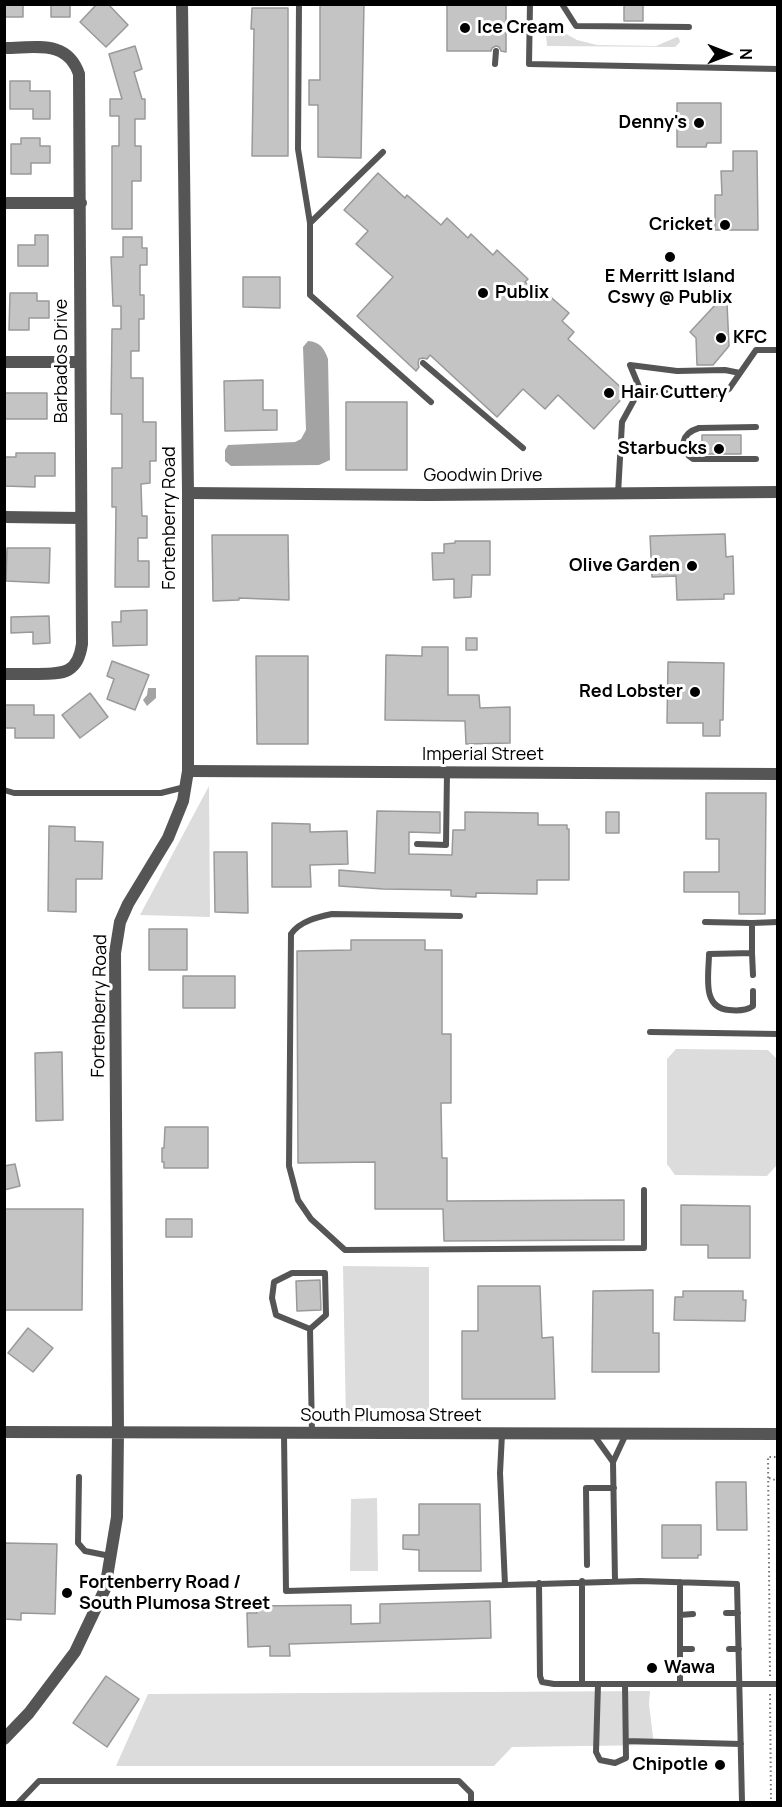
<!DOCTYPE html>
<html>
<head>
<meta charset="utf-8">
<style>
	body { margin:0 }
	#map { position:relative; width:782px; height:1807px; overflow:hidden; background:#fff; font-family:Manrope,sans-serif }
	canvas { display:block }
	.frame { position:absolute; inset:0; border:6px solid #000; pointer-events:none }
	.north { position:absolute; left:698px; top:24px; width:60px; height:60px; -webkit-text-stroke:4px #fff; paint-order:stroke; rotate:90deg; font-size:16px; font-weight:700; line-height:24px; text-align:center; color:#000 }
	.north::after { content:''; display:block; margin:auto; width:21px; height:27px; background:#000; clip-path:polygon(50% 0,100% 100%,50% 72%,0 100%) }
</style>
</head>
<body>
<div id="map">
<canvas width="782" height="1807"></canvas>
<div class="frame"></div>
<div class="north">N</div>
</div>
<script>
const g = document.querySelector('canvas').getContext('2d');
g.lineJoin = 'round';
function fill(path, color) { g.fillStyle = color; g.fill(path, 'evenodd'); }
function strokePath(path, color, width, dash) { g.strokeStyle = color; g.lineWidth = width; g.lineCap = dash ? 'butt' : 'round'; g.setLineDash(dash || []); g.stroke(path); }
function drawText(font, color, halo, rows, align = 'center') {
  g.font = font + ' Manrope,sans-serif'; g.lineWidth = 6; g.setLineDash([]); g.textBaseline = 'middle'; g.strokeStyle = halo; g.fillStyle = color; for (const [text, x, y, turn = 0] of rows) {
    g.save(); g.translate(x, y); g.rotate((+turn || 0) * Math.PI / 180); g.textAlign = isNaN(turn) ? turn : align; if (halo) g.strokeText(text, 0, 0); g.fillText(text, 0, 0); g.restore();
  }
}
fill(new Path2D(`
	M545,22L577,40L597,45L656,46L677,37L679,38L680,42L675,47L547,46Z
	M209,786L210,917L140,915Z
	M676,1049L768,1050L777,1059V1165L767,1176L675,1175L667,1164V1059Z
	M343,1266L429,1267V1419L346,1422Z
	M377,1498L378,1571H350L351,1499Z
	M650,1691L649,1704L654,1745L512,1747L494,1766H116L148,1694Z`), '#dcdcdc');
fill(new Path2D(`
	M308,341C320,342 324,348 328,359L330,460L319,465L231,466L225,461V450L228,445L295,442L301,439L306,430L303,347Z
	M148,688H156V698L147,706L143,700L147,695Z`), '#a3a3a3');
const building = new Path2D(`
	M4,4H23V17H4Z
	M51,4H70V17H51Z
	M97,4H108L128,25L106,47L80,22Z
	M320,4H364L361,158L318,157V105H309V80H320Z
	M447,4H506V52L501,51L499,47L496,46L492,48L491,51H447Z
	M624,4H643V21H624Z
	M252,8H288V156H252L254,29H251Z
	M135,46L142,69L134,72L142,99H145V119H135V146H141V181H132V229H112V146H119V116H110V99H122L109,54Z
	M10,81H30V91H50V119H33V109H10Z
	M677,103H721V143H707L706,147H677Z
	M21,138H40V146H50V163H31V174H11V144H21Z
	M733,151H757L758,230H715V195H722L721,171H733Z
	M378,173L405,198L407,195L441,225L447,218L468,238L471,234L493,255L497,250L528,279L525,282L541,296L545,292L569,313L562,321L574,332L568,339L627,393L594,429L558,395L545,409L523,389L497,417L430,355L427,359L423,358L419,359L418,363L419,367L416,371L357,316L393,277L356,244L368,231L344,210Z
	M35,235H48V266H18V245H35Z
	M123,237H142V248H147V265H140V295H144V319H139V351H131V378H143V422H156V461H150V483L141,484L142,516H147V538H138V561H149V587H115L116,507H112V468H122V414H111L112,329H121V306H113L111,257H123Z
	M243,277H280V308L243,307Z
	M10,293H37V301H49V318H29V330H9Z
	M717,303H727L729,346L713,365H697L696,338L690,332Z
	M263,380V410H277V430L225,431L224,381Z
	M4,393H47V419H4Z
	M346,402H407V470H346Z
	M702,435H741V454H697V442H702Z
	M16,453H55V476H35V487L4,486V457H16Z
	M725,534L726,557L733,556L734,594H724V599L677,600L676,576L652,577L650,536Z
	M212,535H288L289,600L239,598V600L213,601Z
	M455,541H490V575H472L471,597L454,598V579L433,580L432,553H444V544L455,543Z
	M7,548H50L49,583L6,581Z
	M147,610V645L113,646L112,622H121V611Z
	M49,616L50,643L33,644V632L11,633V617Z
	M466,638H477V650H466Z
	M422,647H448V695H479L480,708L510,707V743L466,744L465,721L385,720L386,655L422,656Z
	M256,656H308V744H257Z
	M112,661L149,675L135,710L107,699L114,679L107,676Z
	M668,662L724,663L723,720H720V736H703V723H667Z
	M90,693L108,717L80,738L62,715Z
	M4,705H34V715H54V738H15V728H4Z
	M706,793H766L765,914H739V892H684V872H719V839H706Z
	M377,811L440,812V833L409,832V854L452,855L453,830H465V812L538,813V825H567V829H569V880H537V894L476,893V897L451,896V890L383,889L339,886V870L375,873Z
	M606,812H619V833H606Z
	M272,823L310,824V832L347,831L348,864L310,865L311,887H272Z
	M49,826L75,827V841L103,842L102,879H76V912L48,911Z
	M214,852H247L248,913L215,912Z
	M149,929H187V970H149Z
	M351,940H425V950H442V1034H451V1103H441L442,1158H447V1201L624,1200V1240L444,1241L443,1209H375V1162L298,1163L297,951L351,950Z
	M183,976H235V1008H183Z
	M62,1052L63,1120L36,1121L35,1053Z
	M165,1127H208V1168H164V1162H162V1148H164Z
	M15,1164L20,1186L4,1190V1166Z
	M681,1205L750,1206V1258H708V1245H681Z
	M4,1209H83L82,1310H4Z
	M166,1219H192V1237H166Z
	M320,1280L321,1310L297,1311L296,1281Z
	M478,1286H540L542,1338L553,1337L555,1399H462V1331H478Z
	M653,1290V1333H659V1372H592L593,1291Z
	M683,1291H743V1300H746L745,1321L674,1320L675,1297H683Z
	M28,1328L53,1348L33,1372L8,1353Z
	M716,1482H746L747,1530H717Z
	M419,1504H480L481,1571H419V1550L403,1549V1535H419Z
	M662,1525H701V1555H698V1558H662Z
	M4,1543L57,1544L55,1614L21,1613V1620L4,1619Z
	M490,1601L491,1638L289,1644L290,1656H270V1646L248,1647L247,1613H257V1606L351,1605V1624L380,1623V1604Z
	M106,1676L139,1699L107,1747L73,1723Z`);
fill(building, '#c4c4c4');
strokePath(building, '#999', 1.5);
strokePath(new Path2D(`
	M769,1478L778,1481
	M770,1676L768,1457H778
	M770,1694L771,1802`), '#777', 2, [1.5, 3]);
strokePath(new Path2D(`
	M299,4L298,149L310,223
	M530,4L529,64L778,69
	M562,4L576,26L689,27
	M495,64L496,51
	M383,152L310,223V295L431,402
	M423,363L523,448
	M630,365L677,371L725,370L740,373
	M630,365L640,389
	M640,389L653,392L720,394L729,389L756,350H778
	M756,427L699,428C682,433 677,449 693,459H756
	M618,494L622,422L640,389
	M4,790L14,793H161L185,787
	M417,844L446,845L447,773
	M460,916L332,914C318,917 300,921 291,934L289,1166L298,1200L311,1219L345,1250L644,1248V1190
	M705,922L752,923
	M752,953L753,975
	M753,991V1006C746,1011 738,1011 729,1010C701,1008 709,974 709,954L752,953V923L778,922
	M650,1032L778,1034
	M310,1329L276,1315L272,1298L274,1282L292,1273H325L326,1315L310,1329L312,1433
	M284,1434L286,1591L505,1585L500,1473L502,1434
	M593,1434L613,1462L626,1434
	M613,1462L615,1581
	M79,1477L78,1543L85,1551L110,1556
	M587,1565L586,1488H614
	M582,1581V1684
	M539,1583L540,1676L542,1682L554,1684H778
	M505,1585L640,1581L737,1584L742,1802
	M726,1613H738
	M680,1615L693,1614
	M680,1649H692
	M729,1649H739
	M598,1684L596,1752L600,1760L615,1763L626,1758L625,1684
	M680,1684V1582
	M626,1741L741,1744
	M19,1802L39,1781H459L471,1793V1802`), '#555', 6);
strokePath(new Path2D(`
	M4,48C36,48 67,39 79,74L82,644C78,673 64,674 38,674C27,674 16,674 4,674
	M4,203H81
	M4,362H80
	M188,493L429,495L778,492
	M4,517L80,518
	M188,771L778,774`), '#555', 12);
strokePath(new Path2D(`
	M4,1432L778,1434
	M4,1739L29,1713L75,1652L105,1589L117,1517L118,1433L115,953L120,922L128,904L168,838L183,801L188,771V493L182,4`), '#555', 12);
for (const [x, y, r, color] of [
	[465,28,6,"#000"],
	[699,123,6,"#000"],
	[725,225,6,"#000"],
	[670,257,6,"#000"],
	[483,293,6,"#000"],
	[721,338,6,"#000"],
	[609,393,6,"#000"],
	[719,449,6,"#000"],
	[692,566,6,"#000"],
	[695,692,6,"#000"],
	[67,1593,6,"#000"],
	[652,1668,6,"#000"],
	[720,1765,6,"#000"]
]) { const dot = new Path2D(); dot.arc(x, y, r, 0, 2 * Math.PI); g.fillStyle = color; g.fill(dot); strokePath(dot, '#fff', 2); }
drawText('bold 18px', '#000', '#fff', [
	["Ice Cream",477,28],
	["Denny's",687,123,"right"],
	["Cricket",713,225,"right"],
	["E Merritt Island",670,277,"center"],
	["Cswy @ Publix",670,298,"center"],
	["Publix",495,293],
	["KFC",733,338],
	["Hair Cuttery",621,393],
	["Starbucks",707,449,"right"],
	["Olive Garden",680,566,"right"],
	["Red Lobster",683,692,"right"],
	["Fortenberry Road /",79,1583],
	["South Plumosa Street",79,1604],
	["Wawa",664,1668],
	["Chipotle",708,1765,"right"]
], 'left');
drawText('18px', '#000', '#fff', [
	["Barbados Drive",62,361,-90],
	["Goodwin Drive",483,476],
	["Fortenberry Road",170,518,-90],
	["Imperial Street",483,755],
	["Fortenberry Road",100,1006,-89],
	["South Plumosa Street",391,1416]
]);
</script>
</body>
</html>
